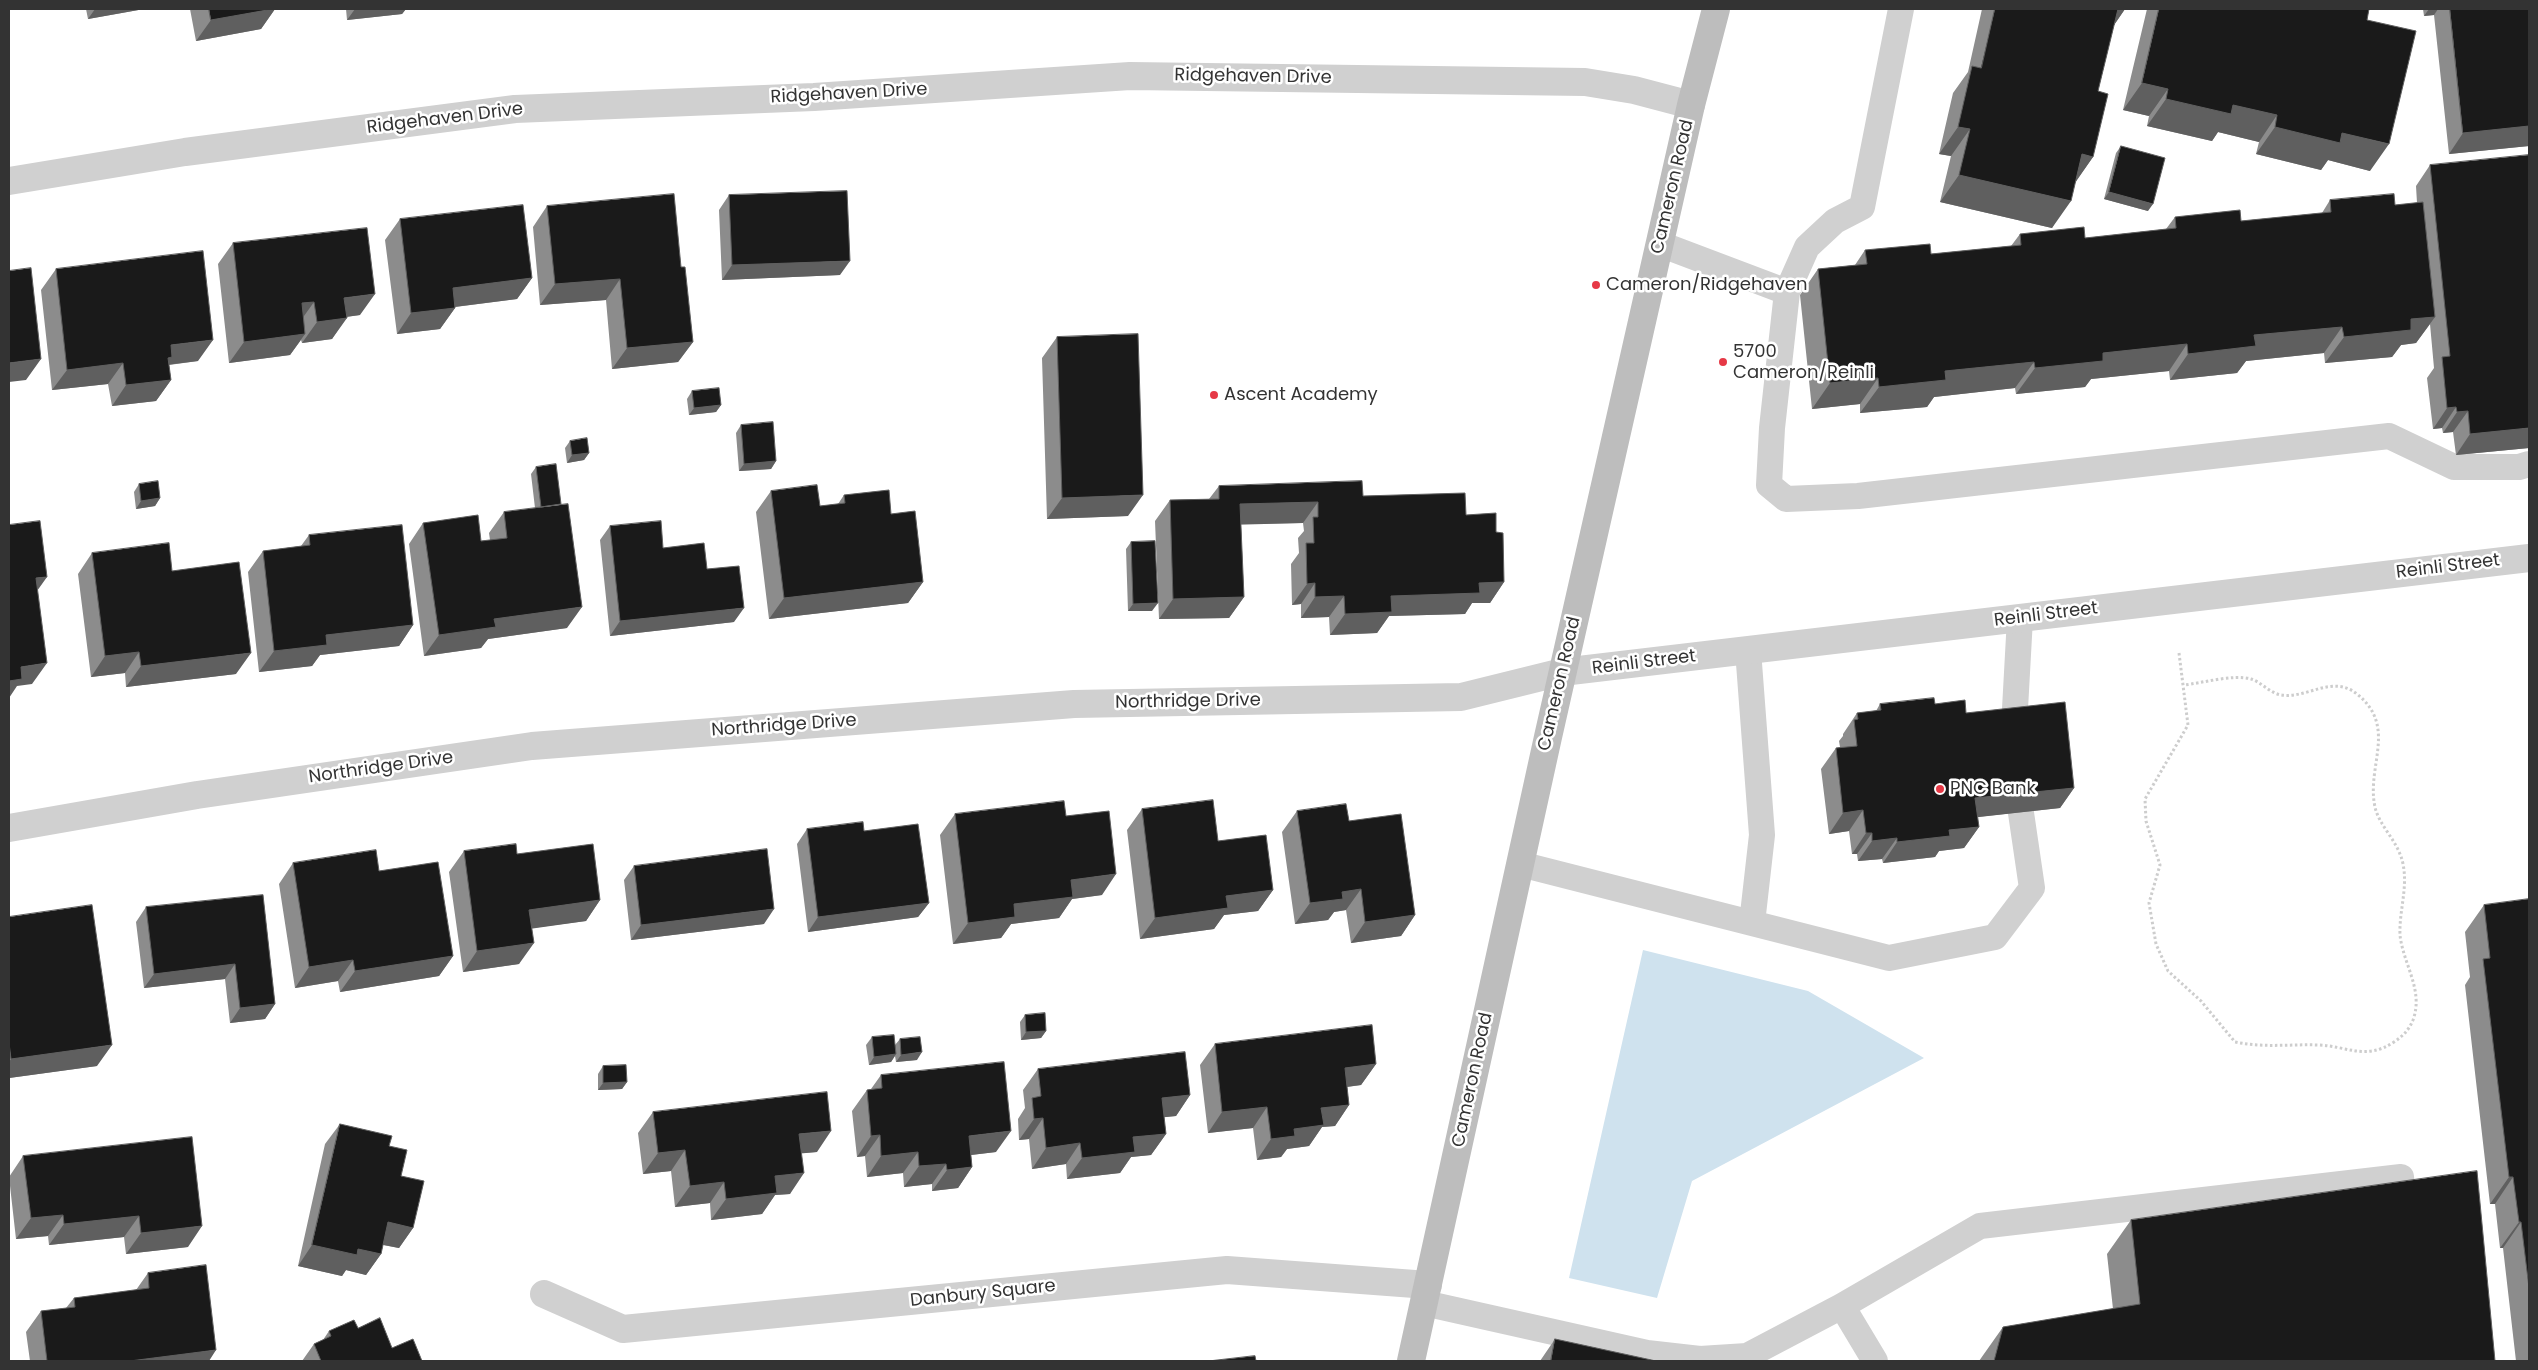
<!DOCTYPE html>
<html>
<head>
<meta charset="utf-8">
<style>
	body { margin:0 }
	#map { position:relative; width:2538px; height:1370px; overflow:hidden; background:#fff; font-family:Poppins,sans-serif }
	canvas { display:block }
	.frame { position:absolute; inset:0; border:10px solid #333; pointer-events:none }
</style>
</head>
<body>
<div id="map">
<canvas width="2538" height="1370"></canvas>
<div class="frame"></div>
</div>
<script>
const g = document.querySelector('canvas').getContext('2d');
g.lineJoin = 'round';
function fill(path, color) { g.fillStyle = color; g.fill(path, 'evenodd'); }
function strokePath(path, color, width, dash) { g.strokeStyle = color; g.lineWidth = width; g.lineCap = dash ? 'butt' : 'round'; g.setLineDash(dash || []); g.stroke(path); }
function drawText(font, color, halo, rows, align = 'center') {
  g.font = font + ' Poppins,sans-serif'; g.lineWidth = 5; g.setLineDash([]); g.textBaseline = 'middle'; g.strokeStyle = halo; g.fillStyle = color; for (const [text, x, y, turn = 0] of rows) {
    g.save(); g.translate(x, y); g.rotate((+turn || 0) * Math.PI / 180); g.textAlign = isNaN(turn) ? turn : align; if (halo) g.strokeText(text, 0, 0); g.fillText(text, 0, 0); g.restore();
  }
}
fill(new Path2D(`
	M1643,950L1808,991L1924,1058L1692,1181L1657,1298L1569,1278Z`), '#cfe2ee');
strokePath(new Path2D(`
	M2179,653L2188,725L2145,799L2146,821L2160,865L2149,903L2156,944L2168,971L2201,1001L2235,1042C2264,1048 2290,1044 2318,1045C2348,1046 2365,1061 2394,1042C2403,1036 2409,1030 2413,1020C2424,990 2403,964 2400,935C2399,911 2408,888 2403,864C2399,842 2379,826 2375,807C2366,766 2398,727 2357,694C2332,674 2308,699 2281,695C2270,693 2261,682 2251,679C2234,674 2202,683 2184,685`), '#cdcdcd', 3, [2.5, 2.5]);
strokePath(new Path2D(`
	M1901,9L1862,207L1835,221L1807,247L1787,292L1772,428L1769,485L1786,499L1858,496L2389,436L2454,467H2519L2529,464
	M1660,244L1787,292
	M1748,650L1762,835L1752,923
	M2014,727L2020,618
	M1520,864L1889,958L1995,937L2032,888L2021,813
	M1424,1303L1647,1353L1700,1359L1747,1356L1842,1306L1980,1226L2401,1177L2404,1205
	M1842,1306L1875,1361`), '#d0d0d0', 26);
strokePath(new Path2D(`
	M9,181L185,152L515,109L814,97L1130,76L1585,82L1634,90L1691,105
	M9,828L197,795L532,746L1074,704L1461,697L1562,672L2529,558
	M544,1294L623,1329L1227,1270L1428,1285`), '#d0d0d0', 28);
strokePath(new Path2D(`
	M1411,1361L1548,737L1691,105L1716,9`), '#bdbdbd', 28);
fill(new Path2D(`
	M86,9H144L88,19Z
	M190,9H275L261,29L196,41Z
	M346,9H406L402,14L347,20Z
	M1982,9H2125L2114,25L2098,91L2093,157L2075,182L2052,228L1940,202L1951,156L1939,154L1953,93L1968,72Z
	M2147,9H2369L2367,20L2370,171L2328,160L2321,170L2256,154L2259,142L2218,132L2212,141L2147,126L2149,116L2123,110Z
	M2423,9H2529V146L2449,154L2434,15L2424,16Z
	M2121,146L2148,211L2104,199L2116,153Z
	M2430,165L2529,448L2456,455L2453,432L2443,433L2442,428L2433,429L2427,378L2434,368L2430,324L2416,343L2401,345L2392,357L2325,363L2324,353L2246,361L2237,373L2170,380L2169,371L2091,379L2085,387L2016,394L2015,388L1934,397L1927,407L1860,413V404L1812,409L1800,295L1818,269L1855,265L1865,250L1931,254L2011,246L2020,234L2085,238L2166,229L2175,217L2241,221L2322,213L2330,200L2395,205L2417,203L2416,186Z
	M729,195L840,275L722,280L719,210Z
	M547,206L681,267L693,342L678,362L612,369L606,300L540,305L533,227Z
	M400,219L532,278L517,299L455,307V308L440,329L397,334L385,240Z
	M233,243L360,315L346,317L332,339L302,343L301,340L290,355L229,363L218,264Z
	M56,269L198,361L169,365L171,380L156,401L112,406L108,384L52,390L41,290Z
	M1057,337L1128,516L1047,519L1042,358Z
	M692,391L721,405L716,412L689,415L687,399Z
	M741,425L776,461L771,469L739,471L736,433Z
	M570,441L589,453L584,460L567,463L565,448Z
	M536,467L567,628L488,639L481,648L424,656L409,544L423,523L481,541L490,540L489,533L504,512L535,508L531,474Z
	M139,484L160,498L155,506L136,509L134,492Z
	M1219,486L1363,496L1466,515L1496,532L1504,582L1490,603H1472L1465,614L1389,616L1377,633L1330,635L1329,617L1301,618V604L1292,605L1291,564L1299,553L1298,538L1304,531L1303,523L1241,524L1244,597L1229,618L1159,619L1155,521L1170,500L1209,499Z
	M771,491L820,506L838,504L844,495L891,514L923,582L908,603L769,619L756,512Z
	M610,526L663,548L707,569L734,622L610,636L600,540Z
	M309,535L413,625L399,646L320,655L312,666L259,672L248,572L263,551L301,546Z
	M1131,542L1152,611H1128L1126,549Z
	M92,553L172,571L236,674L126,687L125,673L91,677L78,574Z
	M1880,704H1935L1966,713L2074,788L2060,808L1977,817L1979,827L1964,848L1939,851L1935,857L1883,863L1882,859L1858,861L1857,854H1852L1849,831L1829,834L1821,769L1836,748L1840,747L1839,741L1843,736V734L1857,713L1876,711Z
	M1142,809L1218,841L1273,890L1258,911L1224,915L1214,929L1140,939L1127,830Z
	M1297,811L1349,821L1415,915L1401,936L1351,943L1346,910L1334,912L1328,920L1295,924L1282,832Z
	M955,814L1066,816L1102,895L1072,899L1059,918L1011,924L1001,938L953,944L940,835Z
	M807,829L864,831L929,903L918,917L808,932L797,844Z
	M464,851L517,854L600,900L586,921L532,928L519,964L463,972L449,872Z
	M293,863L379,871L453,956L439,976L340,992L338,981L295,988L279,884Z
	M634,866L764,924L631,940L624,880Z
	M263,895L275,1004L265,1019L230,1023L225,979L144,988L136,922L146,907Z
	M2529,899V1361H2516L2503,1248H2500L2495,1204H2490L2465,985L2470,977L2465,932L2484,905Z
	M9,917L97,1066L9,1078Z
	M1025,1015L1046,1031L1041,1038L1021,1040L1020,1022Z
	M872,1037L895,1045L900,1039L917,1060L896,1062L895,1056L891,1062L869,1065L866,1045Z
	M1215,1044L1376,1064L1361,1085L1347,1087L1349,1105L1335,1126L1322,1127L1309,1146L1287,1149L1281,1157L1257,1160L1253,1128L1208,1133L1200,1065Z
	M603,1066L627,1082L622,1089L598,1090V1074Z
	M1038,1069L1190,1095L1176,1116L1164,1117L1166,1134L1151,1155L1131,1157L1120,1173L1067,1179L1066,1164L1032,1169L1029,1139L1019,1140L1018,1119L1025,1108L1023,1090Z
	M881,1075L996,1152L971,1155L972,1167L958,1188L932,1191V1184L904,1187L903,1173L867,1177L865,1156L857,1157L852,1111L867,1090L871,1089Z
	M653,1112L817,1152L802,1153L790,1194L775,1195L762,1214L711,1220L710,1203L675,1207L671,1171L643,1174L638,1133Z
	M340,1124L389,1146L401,1176L413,1228L399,1248L383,1245L381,1254L366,1275L346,1270L342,1276L298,1266L325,1144Z
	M192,1137L188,1247L126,1254L124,1237L49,1245L48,1236L16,1239L9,1177L23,1156Z
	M2131,1220L2495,1361H1979L2003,1327L2113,1309L2107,1254Z
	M148,1273L209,1361H30L26,1332L41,1311L66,1308L74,1298L136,1290Z
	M358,1328L392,1348L422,1361H302L314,1344L323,1340L329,1331Z
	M1555,1339L1656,1361H1540Z`), '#8c8c8c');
fill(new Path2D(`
	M95,9H144L88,19Z
	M273,9H275L261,29L196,41L211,20Z
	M355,9H406L402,14L347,20Z
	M2115,9H2125L2110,31Z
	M2429,9H2438L2434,15L2424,16Z
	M2142,83L2168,89L2149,116L2123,110Z
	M2166,99L2233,105L2277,115L2259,142L2218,132L2212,141L2147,126Z
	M2529,126V146L2449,154L2463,133Z
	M1958,127L1970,129L1951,156L1939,154Z
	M2275,127L2342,133L2389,144L2370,171L2328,160L2321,170L2256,154Z
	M2082,154L2093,157L2075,183Z
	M1959,175L2071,201L2052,228L1940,202Z
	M2109,192L2153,204L2148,211L2104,199Z
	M850,261L840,275L722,280L732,265Z
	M532,278L517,299L438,309L453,288Z
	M620,279L606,300L540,305L555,284Z
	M375,294L360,315L330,319L344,298Z
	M314,302L299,323L302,303Z
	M455,308L440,329L397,334L411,313Z
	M2435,317L2416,343L2401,345L2392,357L2325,363L2344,337L2411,319Z
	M347,318L332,339L302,343L317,322Z
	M2342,327L2324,353L2246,361L2237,373L2170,380L2188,354L2254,335Z
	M305,334L290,355L229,363L244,342Z
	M213,340L198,361L166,365L171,345Z
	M693,342L678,362L612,369L627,348Z
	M2187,344L2169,371L2091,379L2085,387L2016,394L2035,368L2103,353Z
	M41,359L26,380L9,382V363Z
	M2034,362L2015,388L1934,397L1927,407L1860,413L1879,387L1945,371Z
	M123,363L108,384L52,390L67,370Z
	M1878,378L1860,404L1812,409L1830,383Z
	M171,380L156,401L112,406L126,385Z
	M721,405L716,412L689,415L694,408Z
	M2456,407L2442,428L2433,429L2447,408Z
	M2468,411L2453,432L2443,433L2457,412Z
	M2529,428V448L2456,455L2470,434Z
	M589,453L584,460L567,463L572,455Z
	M776,461L771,469L739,471L744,464Z
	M1143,495L1128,516L1047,519L1062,498Z
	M160,498L155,506L136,509L141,501Z
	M1318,502L1303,523L1226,525L1240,504Z
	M47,577L32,598L36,578Z
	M923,582L908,603L769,619L784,598Z
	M1504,582L1490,603H1472L1465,614L1389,616L1377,633L1330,635L1345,614L1391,596L1479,583Z
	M1315,583L1301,604L1292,605L1307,584Z
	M1344,596L1329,617L1301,618L1315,597Z
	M1244,597L1229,618L1159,619L1173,599Z
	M1158,603L1152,611H1128L1133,604Z
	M582,607L567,628L488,639L481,648L424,656L439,635L494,619Z
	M744,608L734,622L610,636L620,621Z
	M413,625L399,646L320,655L312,666L259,672L274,651L326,635Z
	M139,652L125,673L91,677L105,656Z
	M251,653L236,674L126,687L141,666Z
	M47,663L32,684L17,686L9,698V681L21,667Z
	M2074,788L2060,808L1961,819L1975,798Z
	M1863,810L1849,831L1829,834L1843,813Z
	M1979,827L1964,848L1939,851L1935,857L1883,863L1897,842L1949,830Z
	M1866,833H1872L1857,854H1852Z
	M1897,838L1882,859L1858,861L1872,841Z
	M1116,874L1102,895L1072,899L1059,918L1011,924L1001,938L953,944L968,923L1071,880Z
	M1361,889L1346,910L1334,912L1328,920L1295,924L1310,903L1342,892Z
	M1273,890L1258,911L1224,915L1214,929L1140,939L1155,918L1226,896Z
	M600,900L586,921L515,931L529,910Z
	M929,903L918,917L808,932L818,917Z
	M774,909L764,924L631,940L641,925Z
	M1415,915L1401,936L1351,943L1365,922Z
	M534,943L519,964L463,972L477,951Z
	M453,956L439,976L340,992L355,971Z
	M353,960L338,981L295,988L309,967Z
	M235,964L225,979L144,988L154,974Z
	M275,1004L265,1019L230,1023L240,1008Z
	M1046,1031L1041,1038L1021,1040L1026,1032Z
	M112,1045L97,1066L9,1078V1062L11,1059Z
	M922,1052L917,1060L896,1062L901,1055Z
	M896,1054L891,1062L869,1065L874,1057Z
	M1376,1064L1361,1085L1330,1089L1345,1068Z
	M627,1082L622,1089L598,1090L603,1083Z
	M1190,1095L1176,1116L1147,1119L1162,1098Z
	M1349,1105L1335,1126L1322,1127L1309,1146L1287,1149L1281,1157L1257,1160L1271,1139L1294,1129L1321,1108Z
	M1267,1107L1253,1128L1208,1133L1222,1112Z
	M1043,1118L1029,1139L1019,1140L1034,1119Z
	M831,1131L817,1152L784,1155L799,1134Z
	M1011,1131L996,1152L954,1157L969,1136Z
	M1166,1134L1151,1155L1131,1157L1120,1173L1067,1179L1082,1158L1133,1137Z
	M880,1135L865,1156L857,1157L871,1136Z
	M1080,1143L1066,1164L1032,1169L1046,1148Z
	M685,1150L671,1171L643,1174L658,1153Z
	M918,1152L903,1173L867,1177L881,1156Z
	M946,1164L932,1184L904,1187L919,1166Z
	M972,1167L958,1188L932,1191L947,1170Z
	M804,1173L790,1194L775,1195L762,1214L711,1220L726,1199L775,1176Z
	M2509,1177H2513L2495,1204H2490Z
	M724,1182L710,1203L675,1207L690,1186Z
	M63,1215L48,1236L16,1239L31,1218Z
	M139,1216L124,1237L49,1245L64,1224Z
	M388,1222L413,1228L399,1248L374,1243Z
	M2519,1222H2521L2503,1248H2500Z
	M202,1226L188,1247L126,1254L141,1233Z
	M312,1245L358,1249L381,1254L366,1275L346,1270L342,1276L298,1266Z
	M216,1350L209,1361H130Z`), '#5f5f5f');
const building = new Path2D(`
	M209,9H273L211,20Z
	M1995,9H2118L2098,91L2108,94L2093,157L2082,154L2071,201L1959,175L1970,129L1958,127L1972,66L1981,68Z
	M2159,9H2369L2367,20L2416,31L2389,144L2342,133L2340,143L2275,127L2277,115L2233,105L2231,114L2166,99L2168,89L2142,83Z
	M2450,9H2529V126L2463,133Z
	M2121,146L2165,158L2153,204L2109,192Z
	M2529,155V428L2470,434L2468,411L2457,412L2456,407L2447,408L2442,357L2450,356L2430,165Z
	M847,191L850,261L732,265L729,195Z
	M674,194L681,267H685L693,342L627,348L620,279L555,284L547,206Z
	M2394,194L2395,205L2423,202L2435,317L2411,319V330L2344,337L2342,327L2254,335L2256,346L2188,354L2187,344L2103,353V361L2035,368L2034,362L1945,371L1946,380L1879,387L1878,378L1830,383L1818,269L1867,264L1865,250L1930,244L1931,254L2021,245L2020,234L2084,227L2085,238L2176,228L2175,217L2240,210L2241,221L2331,212L2330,200Z
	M523,205L532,278L453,288L455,308L411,313L400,219Z
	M367,228L375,294L344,298L347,318L317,322L314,302L302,303L305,334L244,342L233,243Z
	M203,251L213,340L171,345L172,357L168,358L171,380L126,385L123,363L67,370L56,269Z
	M31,268L41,359L9,363V271Z
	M1138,334L1143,495L1062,498L1057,337Z
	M719,388L721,405L694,408L692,391Z
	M773,422L776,461L744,464L741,425Z
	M587,438L589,453L572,455L570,441Z
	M556,464L561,504L541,507L536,467Z
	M158,481L160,498L141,501L139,484Z
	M1362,481L1363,496L1465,493L1466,515L1496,513V532L1503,533L1504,582L1479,583L1480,593L1391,596L1392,612L1345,614L1344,596L1315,597V583L1307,584L1306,543H1314L1313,517H1318V502L1240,504L1244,597L1173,599L1170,500L1219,499V486Z
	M817,485L820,506L845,503L844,495L889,490L891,514L915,511L923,582L784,598L771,491Z
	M568,504L582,607L494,619L496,627L439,635L423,523L478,515L481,541L507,538L504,512Z
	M40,521L47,577L36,578L47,663L21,667L22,679L9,681V525Z
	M661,521L663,548L704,543L707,569L739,566L744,608L620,621L610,526Z
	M402,525L413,625L326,635L327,645L274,651L263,551L310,545L309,535Z
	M1155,541L1158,603L1133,604L1131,542Z
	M169,543L172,571L239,562L251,653L141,666L139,652L105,656L92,553Z
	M1934,698L1935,704L1965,700L1966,713L2065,702L2074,788L1975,798L1979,827L1949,830L1950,836L1897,842V838L1872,841V833H1866L1863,810L1843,813L1836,748L1857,746L1854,720L1858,719L1857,713L1881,710L1880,704Z
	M1213,800L1218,841L1266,835L1273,890L1226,896L1228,908L1155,918L1142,809Z
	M1064,801L1066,816L1109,811L1116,874L1071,880L1073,897L1014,904L1015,917L968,923L955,814Z
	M1346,804L1349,821L1401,814L1415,915L1365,922L1361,889L1342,892L1343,899L1310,903L1297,811Z
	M863,822L864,831L918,824L929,903L818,917L807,829Z
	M516,844L517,854L593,844L600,900L529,910L534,943L477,951L464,851Z
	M767,849L774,909L641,925L634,866Z
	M376,850L379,871L438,862L453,956L355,971L353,960L309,967L293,863Z
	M263,895L275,1004L240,1008L235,964L154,974L146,907Z
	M2529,899V1288L2521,1222H2519L2513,1177H2509L2483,959L2490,958L2484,905Z
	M92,905L112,1045L11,1059L9,1043V917Z
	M1045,1013L1046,1031L1026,1032L1025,1015Z
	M1372,1025L1376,1064L1345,1068L1349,1105L1321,1108L1324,1125L1294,1129L1295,1136L1271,1139L1267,1107L1222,1112L1215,1044Z
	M894,1035L896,1054L874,1057L872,1037Z
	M920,1037L922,1052L901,1055L900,1039Z
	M1185,1052L1190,1095L1162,1098L1166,1134L1133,1137L1135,1152L1082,1158L1080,1143L1046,1148L1043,1118L1034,1119L1032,1098L1041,1096L1038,1069Z
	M1004,1062L1011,1131L969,1136L972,1167L947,1170L946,1164L919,1166L918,1152L881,1156L880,1135L871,1136L867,1090L882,1088L881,1075Z
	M626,1065L627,1082L603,1083V1066Z
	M827,1092L831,1131L799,1134L804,1173L775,1176L777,1193L726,1199L724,1182L690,1186L685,1150L658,1153L653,1112Z
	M340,1124L392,1136L389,1146L407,1150L401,1176L424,1181L413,1228L388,1222L381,1254L358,1249L357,1255L312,1245Z
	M192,1137L202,1226L141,1233L139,1216L64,1224L63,1215L31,1218L23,1156Z
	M2477,1171L2495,1361H1994L2003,1327L2140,1304L2131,1220Z
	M206,1265L216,1350L130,1361H47L41,1311L75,1307L74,1298L149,1288L148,1273Z
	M380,1318L392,1348L413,1339L422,1361H321L314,1344L331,1336L329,1331L354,1320L358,1328Z
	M1555,1339L1656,1361H1551Z
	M1255,1356L1256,1361H1209Z`);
fill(building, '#1a1a1a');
strokePath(building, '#5f5f5f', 1);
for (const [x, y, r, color] of [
	[1596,285,5,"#e63946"],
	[1723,362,5,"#e63946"],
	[1214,395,5,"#e63946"],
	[1940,789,5,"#e63946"]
]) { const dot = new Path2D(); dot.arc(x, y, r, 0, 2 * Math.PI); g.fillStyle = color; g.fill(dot); strokePath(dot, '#fff', 2); }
drawText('18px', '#333', '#fff', [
	["Ridgehaven Drive",1253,77,1],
	["Ridgehaven Drive",849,94,-3],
	["Ridgehaven Drive",445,119,-7],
	["Cameron Road",1673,187,-77],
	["Reinli Street",2448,567,-7],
	["Reinli Street",2046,615,-7],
	["Reinli Street",1644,663,-7],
	["Cameron Road",1560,684,-77],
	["Northridge Drive",1188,702,-1],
	["Northridge Drive",784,726,-4],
	["Northridge Drive",381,768,-8],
	["Cameron Road",1473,1080,-78],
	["Danbury Square",983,1294,-6]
]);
drawText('18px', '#333', '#fff', [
	["Cameron/Ridgehaven",1606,285],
	["5700",1733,352],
	["Cameron/Reinli",1733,373],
	["Ascent Academy",1224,395],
	["PNC Bank",1950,789]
], 'left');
</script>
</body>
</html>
